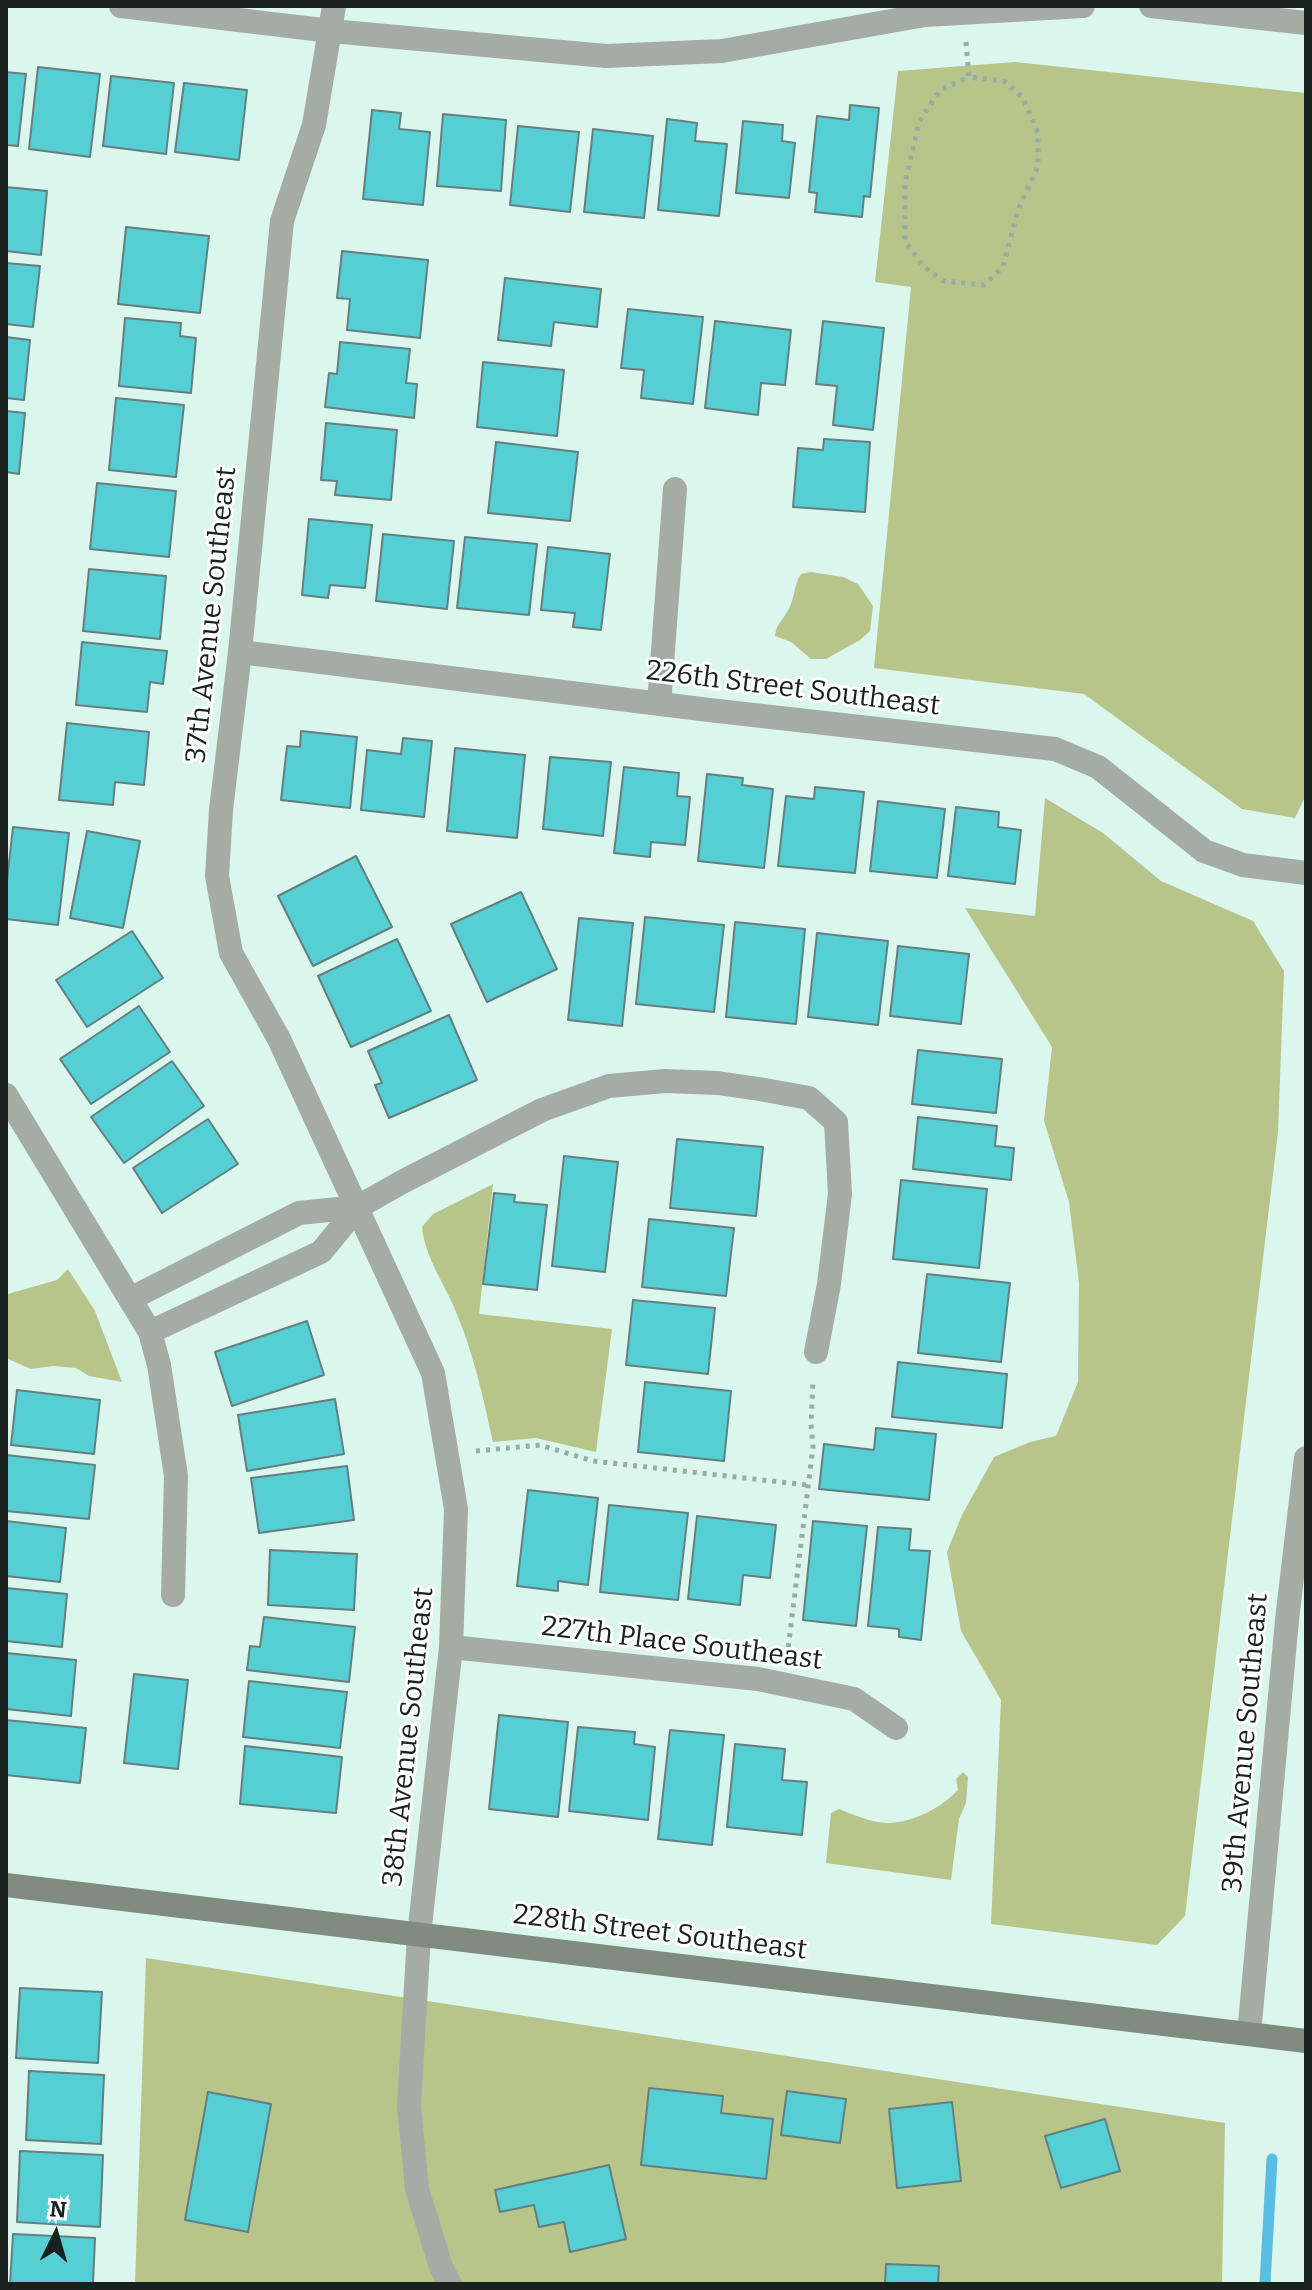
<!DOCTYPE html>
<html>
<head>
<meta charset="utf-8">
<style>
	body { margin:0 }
	#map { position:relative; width:1312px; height:2290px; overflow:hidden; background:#dbf6ec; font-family:Bitter,serif }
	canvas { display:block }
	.frame { position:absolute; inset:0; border:8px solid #17211e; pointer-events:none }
	.north { position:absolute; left:16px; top:2194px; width:80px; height:80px; -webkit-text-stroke:6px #fff; paint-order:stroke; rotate:5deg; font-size:22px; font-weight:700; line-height:32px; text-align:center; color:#17211e }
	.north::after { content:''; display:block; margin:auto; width:28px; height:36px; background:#17211e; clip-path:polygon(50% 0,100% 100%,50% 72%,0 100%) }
</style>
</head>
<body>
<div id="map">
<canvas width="1312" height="2290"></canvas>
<div class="frame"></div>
<div class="north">N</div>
</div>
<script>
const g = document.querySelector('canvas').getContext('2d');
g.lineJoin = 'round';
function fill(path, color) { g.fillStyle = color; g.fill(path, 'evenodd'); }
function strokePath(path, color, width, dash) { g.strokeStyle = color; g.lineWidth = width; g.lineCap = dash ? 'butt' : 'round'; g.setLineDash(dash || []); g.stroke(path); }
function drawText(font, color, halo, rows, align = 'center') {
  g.font = font + ' Bitter,serif'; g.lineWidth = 6; g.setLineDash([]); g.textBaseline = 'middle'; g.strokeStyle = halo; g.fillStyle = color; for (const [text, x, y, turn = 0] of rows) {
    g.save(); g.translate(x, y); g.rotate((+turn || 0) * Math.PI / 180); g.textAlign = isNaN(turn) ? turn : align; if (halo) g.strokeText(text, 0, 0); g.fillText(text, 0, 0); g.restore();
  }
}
fill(new Path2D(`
	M1015,62L1306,93V795L1295,818L1242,809L1084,694L874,668L911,287L875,282L898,71Z
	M811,572L843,577L858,584L873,606L870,631L860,640L826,659H811L791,642L775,636C776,625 781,622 787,612C795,600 793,586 801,574Z
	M1045,798L1103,833L1161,881L1253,921L1284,971L1278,1132L1185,1916L1157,1945L991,1924L1001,1700L961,1631L947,1552L962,1515L994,1457L1030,1442L1056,1436L1078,1382L1079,1283L1069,1202L1044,1121L1052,1047L965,908L1035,916Z
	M493,1184L479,1314L612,1329L596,1452L536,1438L493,1442C483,1398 474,1354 456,1312C445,1284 425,1258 422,1227L433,1214Z
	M68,1269L95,1311L122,1382L89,1376L76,1368L53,1366L31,1369L6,1358V1296L8,1294L57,1280Z
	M963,1772L968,1777L966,1803L959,1819L951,1880L826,1863L831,1813L839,1809C854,1815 872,1823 889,1823C914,1822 941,1808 958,1790L956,1779Z
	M146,1958L1225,2123L1222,2284H135Z`), '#b7c58a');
strokePath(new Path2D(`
	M1265,2284L1272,2159`), '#58bfe3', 11);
const building = new Path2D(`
	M38,67L100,74L90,157L29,149Z
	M6,72L26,74L18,146L6,145Z
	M111,76L174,83L166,154L103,146Z
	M184,83L247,90L239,160L175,152Z
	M850,105L879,108L870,197L864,196L862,217L815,212L817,193L809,192L817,116L849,120Z
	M372,110L401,113L399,129L430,132L423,205L363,199Z
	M443,114L506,120L501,191L437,186Z
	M667,119L697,123L695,141L727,144L719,216L658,210Z
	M743,121L783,125L782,141L795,143L789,198L736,193Z
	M518,126L579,132L570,212L510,205Z
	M593,129L653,136L644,218L584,212Z
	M6,187L47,191L41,255L6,251Z
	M126,227L209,236L200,313L118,304Z
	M342,251L428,260L420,338L347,330L350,299L337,298Z
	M6,263L40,266L33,327L6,324Z
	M505,278L601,289L597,327L554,322L551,346L498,340Z
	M628,309L703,317L693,404L641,398L644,370L621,368Z
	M125,318L181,323L180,336L196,338L191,393L119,386Z
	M715,321L791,330L785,385L761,383L758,415L705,408Z
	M823,321L884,328L873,430L833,425L837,386L816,384Z
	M6,337L30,340L24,400L6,398Z
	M340,342L410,349L406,383L417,384L414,418L325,407L329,373L337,374Z
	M483,362L564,370L557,436L477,427Z
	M116,398L184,405L176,477L109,470Z
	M6,411L25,413L19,474L6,472Z
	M326,423L397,430L391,500L335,495L337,481L321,480Z
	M824,439L870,442L865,512L793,507L798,448L823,450Z
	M496,442L578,452L570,521L488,513Z
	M97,483L176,491L169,557L90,549Z
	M309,519L372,525L365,588L330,585L328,598L302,595Z
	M383,534L454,541L447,609L376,601Z
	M465,537L537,544L529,615L457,608Z
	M548,547L610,554L601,630L573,627L575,613L541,610Z
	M89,569L166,576L160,639L83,631Z
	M82,642L167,651L163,684L150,682L147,712L76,705Z
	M67,723L149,732L144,785L115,782L113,805L59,800Z
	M301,731L357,737L350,808L281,800L287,746L300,747Z
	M403,738L432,741L424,817L361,810L367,750L401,754Z
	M455,748L525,755L517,838L447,831Z
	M550,757L611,762L603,836L543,829Z
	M624,767L679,773L677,796L690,797L685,845L651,842L650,857L614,853Z
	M707,774L743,778L742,785L773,789L764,868L698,861Z
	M815,787L864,792L855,873L778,866L786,796L814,799Z
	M878,801L945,809L937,878L870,871Z
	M956,807L999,812L998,827L1021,830L1015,884L948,876Z
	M13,827L69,833L58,925L6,919V889Z
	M87,831L140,841L123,928L70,918Z
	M356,856L392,927L313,966L278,896Z
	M521,892L557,969L487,1002L451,924Z
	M645,917L724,925L714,1012L636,1004Z
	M579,918L633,923L622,1026L568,1020Z
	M735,922L805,929L796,1024L726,1017Z
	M132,931L163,978L87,1027L56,980Z
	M817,933L888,941L878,1025L808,1017Z
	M397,939L431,1011L351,1047L318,976Z
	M898,946L969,954L961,1024L890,1016Z
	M139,1006L170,1052L91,1104L60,1059Z
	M449,1015L477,1080L389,1118L375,1085L382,1083L368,1051Z
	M918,1050L1002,1059L996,1113L912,1104Z
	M172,1061L204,1106L124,1163L91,1117Z
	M918,1117L997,1126L995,1146L1014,1148L1011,1180L913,1169Z
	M208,1119L238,1164L162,1213L133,1168Z
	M677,1139L763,1147L756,1216L670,1208Z
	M564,1156L618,1162L605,1272L552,1266Z
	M901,1180L987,1189L979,1268L893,1259Z
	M494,1193L515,1195L514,1202L547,1205L537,1290L483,1284Z
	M649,1219L734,1228L726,1296L642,1287Z
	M927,1274L1010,1283L1001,1362L918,1353Z
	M633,1300L715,1308L708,1374L626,1365Z
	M307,1321L324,1375L232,1406L215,1352Z
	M898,1362L1007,1374L1002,1428L892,1417Z
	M645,1382L731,1391L724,1461L638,1452Z
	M17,1390L100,1400L94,1454L11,1445Z
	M335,1399L344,1454L247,1471L238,1415Z
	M876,1428L936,1434L929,1500L819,1489L824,1444L874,1450Z
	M6,1455L95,1465L89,1519L6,1511Z
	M347,1466L354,1520L259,1533L251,1478Z
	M528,1490L598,1498L588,1585L558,1581V1591L517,1586Z
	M609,1505L688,1513L678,1600L600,1592Z
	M697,1516L776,1525L770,1578L743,1575L740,1605L688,1599Z
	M6,1521L66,1528L60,1582L6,1576Z
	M813,1521L867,1526L856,1626L803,1620Z
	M878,1527L911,1529L909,1550L930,1551L921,1640L899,1637V1629L868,1626Z
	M270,1550L357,1554L354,1610L268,1605Z
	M6,1588L67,1594L62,1647L6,1641Z
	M264,1617L355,1627L349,1682L247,1670L250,1646L260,1647Z
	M6,1653L76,1660L71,1716L6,1709Z
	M134,1674L188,1680L178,1769L124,1763Z
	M249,1681L347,1692L340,1748L243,1737Z
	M499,1715L568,1722L558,1817L489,1809Z
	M6,1720L86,1728L80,1783L6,1775Z
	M578,1727L635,1732L634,1744L655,1747L648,1820L569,1811Z
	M670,1730L724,1735L712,1845L658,1839Z
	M735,1744L785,1749L782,1780L807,1782L802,1835L727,1827Z
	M245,1746L342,1757L336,1813L240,1804Z
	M20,1988L102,1992L98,2063L16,2058Z
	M29,2071L104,2075L101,2144L26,2140Z
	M649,2088L723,2096L721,2113L773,2119L766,2179L641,2165Z
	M787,2091L846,2099L840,2143L781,2135Z
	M208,2092L271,2104L248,2232L185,2220Z
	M952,2102L961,2181L897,2188L889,2109Z
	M1105,2119L1120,2171L1061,2188L1045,2136Z
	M20,2151L103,2155L100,2227L17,2222Z
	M609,2165L626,2239L570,2252L564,2222L539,2227L534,2205L500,2212L495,2190Z
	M13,2234L95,2238L93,2284H10Z
	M886,2264L939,2266L938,2284H885Z`);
fill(building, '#55cfd3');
strokePath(building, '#647f80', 2);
strokePath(new Path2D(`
	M966,42L969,77L940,90L919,122L905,183V241L923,266L943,281L984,285L1003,267L1018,210L1038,166V133L1023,98L1004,81L969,77
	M476,1451L540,1445L593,1461L807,1485
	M787,1657L813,1447L811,1424L813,1381`), '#97aca4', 5, [4, 6]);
strokePath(new Path2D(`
	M121,6L331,31L606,56L722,51L925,15L1083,6
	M334,6L314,125L282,221L240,652L221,810L217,876L231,953L279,1039L433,1373L456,1509L451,1647L419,1935L409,2106L417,2189L441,2267L450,2284
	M1151,6L1306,23
	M240,652L709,710L1055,749L1098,767L1204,851L1243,865L1306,873
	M659,704L675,489
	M6,1095L150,1332L159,1365L176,1476L173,1595
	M130,1299L299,1213L358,1207
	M150,1332L321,1252L358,1207L402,1182L542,1110L609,1086L665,1081L718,1083L759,1089L809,1098L836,1122L840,1194L829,1284L816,1352
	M451,1647L758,1679L854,1699L896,1728`), '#a5aca5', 24);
strokePath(new Path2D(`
	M1249,2034L1287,1620L1306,1458`), '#a5aca5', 24);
strokePath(new Path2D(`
	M6,1885L1306,2041`), '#818c81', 24);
drawText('28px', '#17211e', '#fff', [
	["37th Avenue Southeast",212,615,-84],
	["226th Street Southeast",793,689,7],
	["227th Place Southeast",682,1644,7],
	["38th Avenue Southeast",409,1737,-84],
	["39th Avenue Southeast",1246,1743,-85],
	["228th Street Southeast",660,1933,7]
]);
</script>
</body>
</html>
